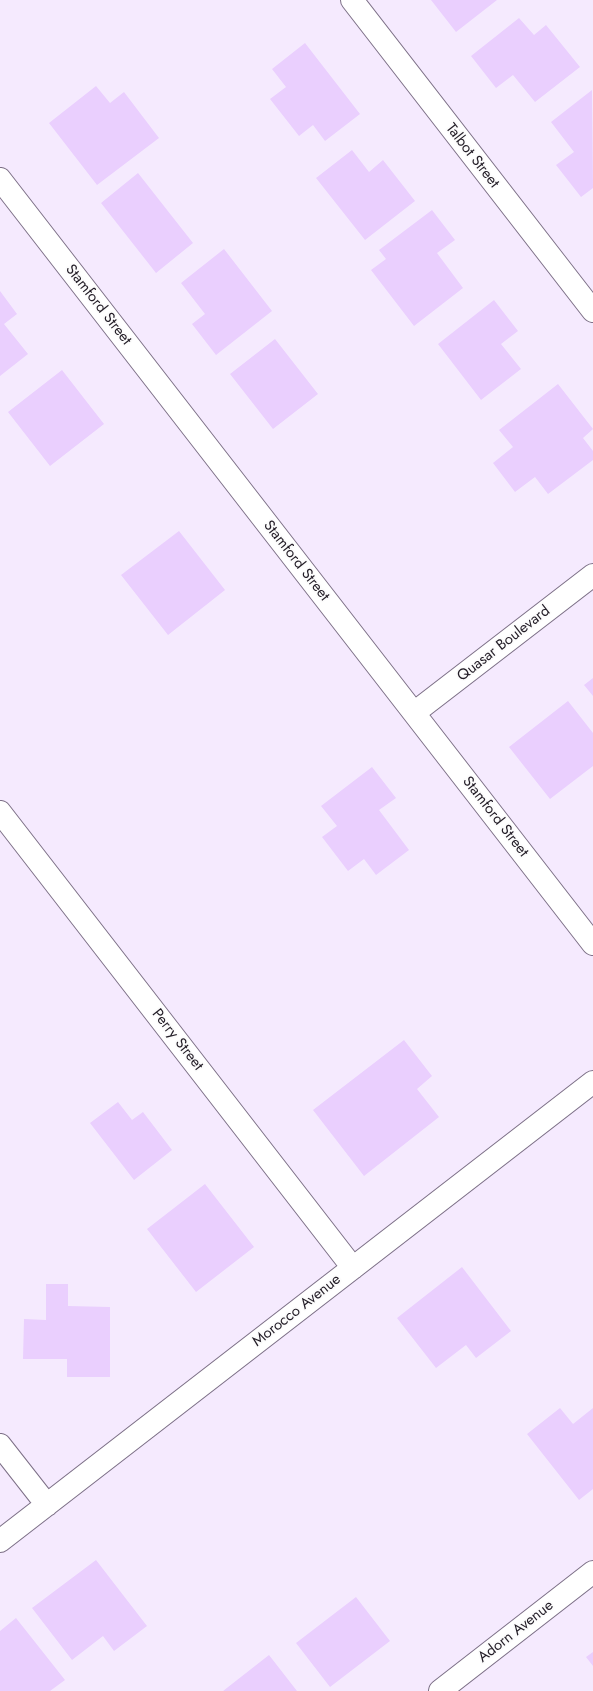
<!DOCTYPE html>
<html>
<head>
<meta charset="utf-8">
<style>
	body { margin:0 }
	canvas { display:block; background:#f5eafe }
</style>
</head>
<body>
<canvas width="593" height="1691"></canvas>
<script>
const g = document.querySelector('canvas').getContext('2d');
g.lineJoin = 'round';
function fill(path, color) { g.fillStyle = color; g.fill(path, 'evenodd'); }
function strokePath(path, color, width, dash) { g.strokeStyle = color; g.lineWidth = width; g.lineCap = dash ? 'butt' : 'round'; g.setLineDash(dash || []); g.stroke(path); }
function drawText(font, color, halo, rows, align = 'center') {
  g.font = font + ' Jost,sans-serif'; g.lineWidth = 3.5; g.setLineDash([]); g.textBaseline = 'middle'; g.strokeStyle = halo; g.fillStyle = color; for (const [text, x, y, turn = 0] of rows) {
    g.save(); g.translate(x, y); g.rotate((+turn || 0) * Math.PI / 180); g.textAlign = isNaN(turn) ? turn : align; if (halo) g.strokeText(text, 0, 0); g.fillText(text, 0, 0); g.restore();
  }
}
fill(new Path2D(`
	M431,0H497L456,32Z
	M519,18L534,35L546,25L580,67L535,102L513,75L496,88L471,56Z
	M305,43L360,114L325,141L313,125L299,136L270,99L286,87L272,69Z
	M96,86L110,103L124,92L159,138L97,185L49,123Z
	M592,90L593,188L581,197L556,165L574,152L551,122Z
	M352,150L369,172L383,160L415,201L365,240L316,178Z
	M138,173L193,243L156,273L101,203Z
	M432,210L455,240L437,253L463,288L414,326L371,270L386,259L379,250Z
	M224,249L272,311L216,355L192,324L205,314L181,283Z
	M0,291L17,314L4,324L28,354L0,376Z
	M494,300L518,331L501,344L521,369L481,400L438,344Z
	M275,339L318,394L273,429L230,374Z
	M62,370L104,424L50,466L8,412Z
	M558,384L593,429L583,438L593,451V460L548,494L535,477L515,492L493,463L513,447L499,430Z
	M179,531L225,590L168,635L121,575Z
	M593,678V696L584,685Z
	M568,701L593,733V766L550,799L509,747Z
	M372,767L396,798L379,810L409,850L376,875L364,859L348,871L322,837L337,826L321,806Z
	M404,1040L432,1076L417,1089L439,1117L364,1176L313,1110Z
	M118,1102L132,1120L143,1112L172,1150L134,1180L90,1123Z
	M205,1184L254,1247L196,1292L147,1229Z
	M462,1267L511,1331L476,1358L466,1345L436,1368L397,1318Z
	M46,1284H68V1306L110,1307V1377H67V1359H23L24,1319L46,1320Z
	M560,1408L573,1424L593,1408V1489L579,1500L527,1434Z
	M96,1560L147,1626L114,1651L103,1636L72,1660L32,1608Z
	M356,1597L390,1641L330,1687L296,1643Z
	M16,1618L65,1680L50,1691H0V1631Z
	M593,1652V1666L586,1657Z
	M269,1655L297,1691H223Z`), '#eacffe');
const minor = new Path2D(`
	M352,0L593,311
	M0,179L593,944
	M414,713L593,575
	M0,812L353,1268
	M0,1445L47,1505
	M0,1541L593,1082
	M440,1691L593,1572`);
strokePath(minor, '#7d7087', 24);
strokePath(minor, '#fff', 22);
drawText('15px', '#221c26', '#fcfcfc', [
	["Talbot Street",472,156,52],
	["Stamford Street",98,305,52],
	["Stamford Street",296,561,52],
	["Quasar Boulevard",504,644,-38],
	["Stamford Street",495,817,52],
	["Perry Street",177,1040,52],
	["Morocco Avenue",297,1311,-38],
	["Adorn Avenue",516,1632,-38]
]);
</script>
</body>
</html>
